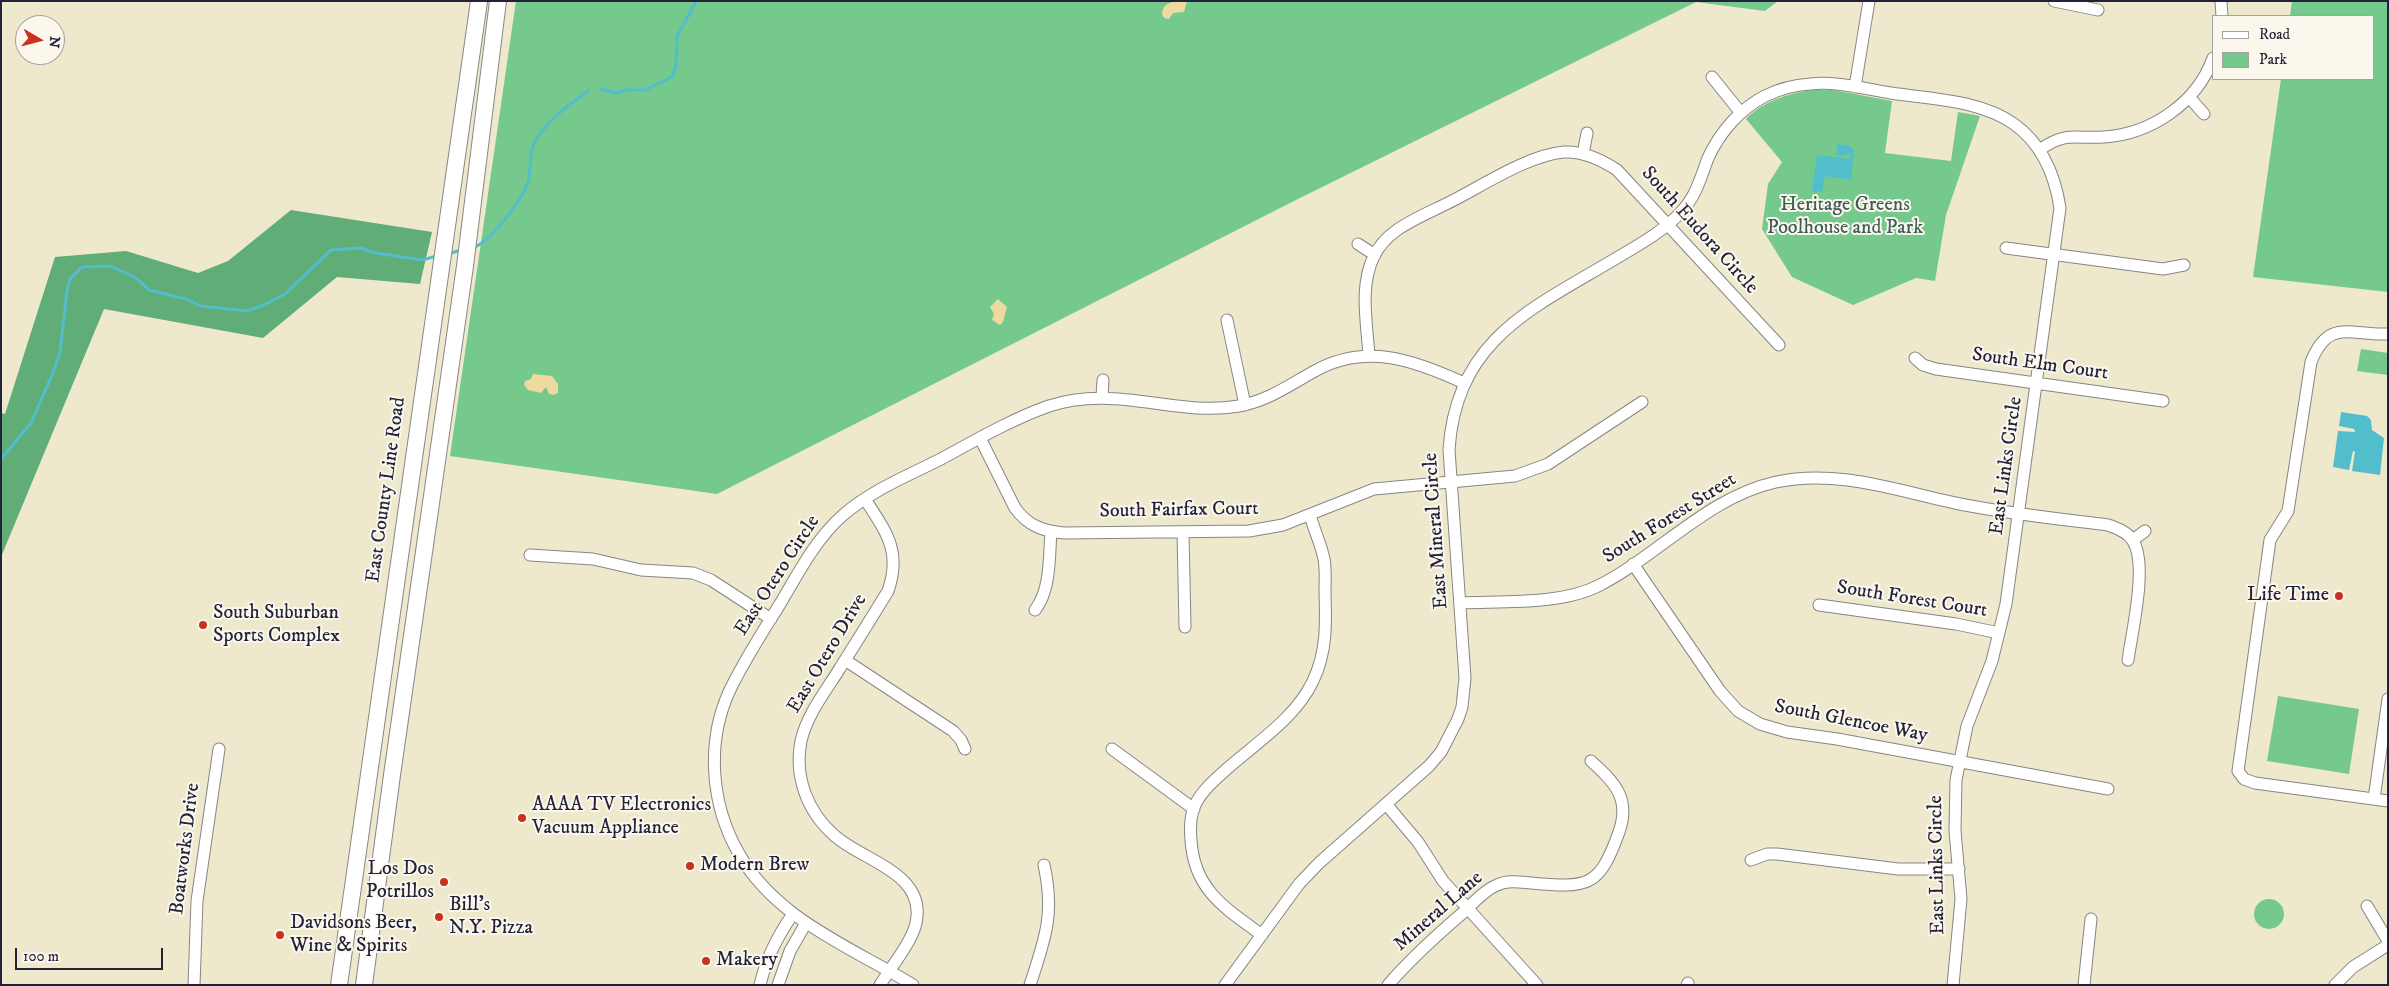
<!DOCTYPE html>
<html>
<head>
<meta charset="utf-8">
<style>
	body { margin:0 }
	#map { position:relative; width:2389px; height:986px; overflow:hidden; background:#eee8cd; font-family:"IM FELL DW Pica",serif }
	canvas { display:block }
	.frame { position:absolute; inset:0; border:2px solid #22223b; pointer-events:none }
	.legend { position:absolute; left:2212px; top:15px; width:162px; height:65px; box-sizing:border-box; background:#fbf7ec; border:1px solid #a4a2a5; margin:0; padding:6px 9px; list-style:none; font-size:15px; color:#22223b }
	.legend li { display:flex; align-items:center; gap:10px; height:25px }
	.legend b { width:25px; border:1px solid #a4a2a5 }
	.north { position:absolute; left:15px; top:15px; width:50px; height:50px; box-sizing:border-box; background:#fbf7ec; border:1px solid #a4a2a5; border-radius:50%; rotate:98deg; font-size:14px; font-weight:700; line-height:20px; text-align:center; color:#22223b }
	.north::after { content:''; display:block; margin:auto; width:18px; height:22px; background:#c8321e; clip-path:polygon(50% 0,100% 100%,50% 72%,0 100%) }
	.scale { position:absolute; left:15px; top:948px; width:148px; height:22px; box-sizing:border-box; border:2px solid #22223b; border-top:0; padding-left:6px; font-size:15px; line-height:18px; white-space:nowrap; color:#22223b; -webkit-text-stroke:4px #fbf7ec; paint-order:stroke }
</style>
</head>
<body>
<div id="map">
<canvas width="2389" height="986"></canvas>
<div class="frame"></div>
<ul class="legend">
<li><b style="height:6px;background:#fff"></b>Road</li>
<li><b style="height:14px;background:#75c98d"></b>Park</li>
</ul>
<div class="north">N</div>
<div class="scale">100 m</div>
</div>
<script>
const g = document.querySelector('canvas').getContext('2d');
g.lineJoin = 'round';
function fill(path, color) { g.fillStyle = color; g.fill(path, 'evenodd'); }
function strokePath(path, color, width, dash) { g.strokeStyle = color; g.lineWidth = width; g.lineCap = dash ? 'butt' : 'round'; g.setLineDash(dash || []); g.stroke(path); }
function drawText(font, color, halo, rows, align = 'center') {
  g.font = font + ' "IM FELL DW Pica",serif'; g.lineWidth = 4; g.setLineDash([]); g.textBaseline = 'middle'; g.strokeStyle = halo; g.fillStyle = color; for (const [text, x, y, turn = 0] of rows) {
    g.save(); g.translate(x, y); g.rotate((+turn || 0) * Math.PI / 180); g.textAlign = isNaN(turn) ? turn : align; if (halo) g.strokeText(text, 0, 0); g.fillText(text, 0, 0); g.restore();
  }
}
fill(new Path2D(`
	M516,1H1778L1765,11L1696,2L1296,200L717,494L450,456Z
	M2292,1H2388V292L2253,277L2281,79H2373V16H2290Z
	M1813,90H1833L1892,101L1885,153L1951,161L1958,112L1980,116L1946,215L1935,281L1916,278L1853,305L1792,277L1762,229L1768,184L1782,162L1746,119C1763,101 1789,93 1813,90Z
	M2361,349L2388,353V375L2357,371Z
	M2278,696L2359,709L2349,774L2267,761Z
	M2254 914a15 15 0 1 1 30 0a15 15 0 1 1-30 0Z`), '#75c98d');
fill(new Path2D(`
	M291,210L432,232L420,284L337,277L263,338L104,309L1,557V413L5,414L55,257L126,251L198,273L228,261Z`), '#60ad78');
fill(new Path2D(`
	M1174,1H1187L1184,12L1173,13L1169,19L1164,18L1162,14C1163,4 1167,5 1174,1Z
	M998,299L1007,307L1003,322L1000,325L992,320L994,314L990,307Z
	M533,374L552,376L558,384V393L554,395L549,394L546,387L541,393L528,390L524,385L525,381L531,379Z`), '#eeda9e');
fill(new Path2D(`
	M1838,144L1850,146L1854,151L1851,180L1825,176L1822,192L1812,191L1817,155L1850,159L1849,153L1843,156L1836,155Z
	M2341,412L2367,416L2371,420L2372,430L2384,438L2380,475L2352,471L2355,452L2353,451L2349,470L2333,467L2338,431L2355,432L2354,429L2339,426Z`), '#52becc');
strokePath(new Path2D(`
	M601,89L617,93L627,90H645L672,77L676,65L677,37L696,1
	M472,248C490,243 522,200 528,182C532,168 528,152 536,140C548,120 570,104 589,90
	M448,254L461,250
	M1,459L31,423L52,375L60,353L67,291L70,279L82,267L110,266L135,277L149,290L186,299L201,306L247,311L266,304L285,294L331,250L360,248L376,253L422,260L437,256`), '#52becc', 3);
const minor = new Path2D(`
	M2054,1L2098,10
	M2221,1L2222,16
	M1712,77L1741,113
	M1855,87L1869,1
	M2189,97L2204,114
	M2039,150C2067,131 2074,139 2104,137C2151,134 2197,103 2213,58
	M1583,154L1587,133
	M1358,244L1375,255
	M2006,248L2163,269L2184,265
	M1227,320L1245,405
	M2388,334C2351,336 2329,317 2311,362L2288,511L2270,540L2238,771L2244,779L2255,783L2388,801
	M1369,356C1367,323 1359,286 1374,256C1379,246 1387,237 1397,230C1414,218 1435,210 1454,200C1485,184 1529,155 1564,152C1584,151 1602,160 1617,170L1779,345
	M1915,358L1923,365L1936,369L2163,401
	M1102,397L1103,380
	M980,438L1015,508C1028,526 1043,531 1064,533L1249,531L1283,525L1374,489L1515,476L1548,464L1642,402
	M865,499C886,532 902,551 888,591C872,617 856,643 840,668C826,691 807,714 801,741C794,776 807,812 835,836C863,861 927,873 916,923C912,942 891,967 880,985
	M1183,532L1185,627
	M2133,540L2145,531
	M530,555L593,559L641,570L693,573L711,580L771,619
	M1633,564L1720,691L1738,711L1760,724L1787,732L1837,739L2108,789
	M1460,603C1502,601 1560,605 1598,586C1659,555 1708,497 1776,482C1840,468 1903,493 1965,505C2012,514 2060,519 2108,525C2117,528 2128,532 2133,541C2148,565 2132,631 2128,660
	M1819,605L1956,624L1999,633
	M1035,610C1051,590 1049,556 1051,532
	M845,660L953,731L961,740L965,749
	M1112,749L1194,809
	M2374,799L2388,699
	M1386,804L1418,842L1443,881L1537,985
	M1751,860L1767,854H1777L1898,869H1959
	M2367,906L2388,941
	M1262,935C1225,908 1194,890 1191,840C1190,830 1190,820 1193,810C1199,792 1216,779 1229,767C1259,741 1296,717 1313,681C1327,652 1326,623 1325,592C1325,581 1326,570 1324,559C1321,544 1314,530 1310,515
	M194,985L197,901L219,749
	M760,985C766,959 778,935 793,914
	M778,985L790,951L806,923
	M913,985C851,947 775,919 738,852C711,804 706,743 729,692C743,662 762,633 780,604C798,574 815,540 842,516C870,491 907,476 941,459C976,440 1012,419 1049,406C1117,384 1174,417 1239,406C1267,401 1288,386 1313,372C1365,342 1414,360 1464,383
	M1030,985C1045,939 1055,914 1044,865
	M1225,985L1299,884L1319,863L1429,766L1441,752L1458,719L1462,707L1465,678L1449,450C1456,338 1535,307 1620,256C1642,243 1665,230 1682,211C1696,196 1701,177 1708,158C1720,132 1740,109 1765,96C1779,89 1795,85 1810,84C1837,81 1865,89 1891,93C1931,99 1980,100 2014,124C2042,144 2055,175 2060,208L2006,604L1992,661L1967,726L1956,780L1955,831L1961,899L1953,985
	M1388,985C1412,957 1438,934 1465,911C1474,902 1485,890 1497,885C1508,880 1519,882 1531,883C1588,888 1599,888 1619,832C1631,798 1614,782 1591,761
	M1687,985L1688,983
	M2084,985L2091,919
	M2335,985L2353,967L2388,945`);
const secondary = new Path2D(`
	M339,985L479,1
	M364,985L392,775L465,266L498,1`);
strokePath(minor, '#888584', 13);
strokePath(secondary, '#888584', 18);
strokePath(minor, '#fff', 11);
strokePath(secondary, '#fff', 16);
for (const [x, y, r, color] of [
	[2339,596,5,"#c8321e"],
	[203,625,5,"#c8321e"],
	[522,818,5,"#c8321e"],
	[690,866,5,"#c8321e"],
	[444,882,5,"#c8321e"],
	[439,917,5,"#c8321e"],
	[280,935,5,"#c8321e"],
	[706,961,5,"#c8321e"]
]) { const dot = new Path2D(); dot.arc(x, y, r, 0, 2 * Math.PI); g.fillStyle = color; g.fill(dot); strokePath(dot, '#fbf7ec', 2); }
drawText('20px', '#3f5c58', '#fbf7ec', [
	["Heritage Greens",1845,206],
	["Poolhouse and Park",1845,229]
]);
drawText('20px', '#22223b', '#fbf7ec', [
	["South Eudora Circle",1699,231,48],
	["South Elm Court",2040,365,8],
	["East Links Circle",2007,466,-82],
	["East County Line Road",387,490,-82],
	["South Fairfax Court",1179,511,-1],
	["South Forest Street",1670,519,-32],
	["East Mineral Circle",1437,531,-94],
	["East Otero Circle",778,576,-57],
	["South Forest Court",1912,600,9],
	["East Otero Drive",828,654,-59],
	["South Glencoe Way",1851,722,11],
	["Boatworks Drive",186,849,-83],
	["East Links Circle",1938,865,-91],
	["Mineral Lane",1439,912,-41]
]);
drawText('20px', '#22223b', '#fbf7ec', [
	["Life Time",2329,596,"right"],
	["South Suburban",213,614],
	["Sports Complex",213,637],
	["AAAA TV Electronics",532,806],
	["Vacuum Appliance",532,829],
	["Modern Brew",700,866],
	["Los Dos",434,870,"right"],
	["Potrillos",434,893,"right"],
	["Bill's",449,906],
	["N.Y. Pizza",449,929],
	["Davidsons Beer,",290,924],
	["Wine & Spirits",290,947],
	["Makery",716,961]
], 'left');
</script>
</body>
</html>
